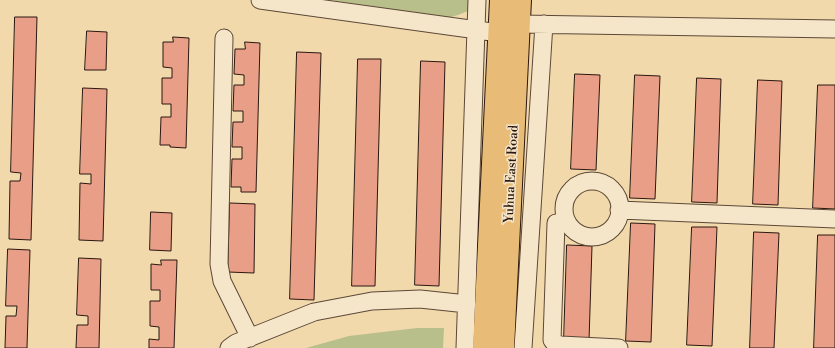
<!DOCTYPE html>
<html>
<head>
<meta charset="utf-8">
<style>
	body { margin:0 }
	canvas { display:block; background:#f1d9ac }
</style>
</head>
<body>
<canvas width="835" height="348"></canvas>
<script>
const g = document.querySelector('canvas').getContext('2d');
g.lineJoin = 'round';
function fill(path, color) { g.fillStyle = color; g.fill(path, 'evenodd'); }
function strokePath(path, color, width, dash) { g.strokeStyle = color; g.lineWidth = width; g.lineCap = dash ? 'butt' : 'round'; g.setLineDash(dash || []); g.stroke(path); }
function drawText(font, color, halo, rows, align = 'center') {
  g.font = font + ' "Libre Bodoni",serif'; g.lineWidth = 3; g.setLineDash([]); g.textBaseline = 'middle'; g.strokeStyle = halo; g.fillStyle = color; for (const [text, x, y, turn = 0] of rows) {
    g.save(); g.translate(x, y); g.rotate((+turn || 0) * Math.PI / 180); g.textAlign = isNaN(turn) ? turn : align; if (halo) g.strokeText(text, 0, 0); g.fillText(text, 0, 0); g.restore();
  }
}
fill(new Path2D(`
	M330,0H469L468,11L458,15L447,18Z
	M417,328H444L443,348H306L349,336Z`), '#b9bf8a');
const building = new Path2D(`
	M15,17H37L31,240L9,239L10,181H20L21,173L11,172Z
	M87,31L107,32L106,70H85Z
	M173,37L189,38L186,148L170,147V145H160L161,117H171V104H162V78H172V68L163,67V42H173Z
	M245,42L260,43L256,192H241V187H231L232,159H242V147H232L233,122H243V111H233L234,85H244V75L234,74L235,49H245Z
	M297,52L321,53L314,300L290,299Z
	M358,59H381L375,286H352Z
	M421,61L445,62L439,286L415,285Z
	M575,74L600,75L596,170L571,169Z
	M635,75L660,76L655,199L630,198Z
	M697,78L721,79L717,203L692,202Z
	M758,80L782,81L778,205L753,204Z
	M818,85H835V209L813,208Z
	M83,88L107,89L103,241L79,240L80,183L91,184V174H80Z
	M230,203L255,204L254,273L228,272Z
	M151,212L172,213L171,251L150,250Z
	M631,223L655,224L651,342L626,341Z
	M692,227H717L712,346L687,345Z
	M754,232L779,233L774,348H750Z
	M818,235H835V348H814Z
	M567,245L592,246L589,341L564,340Z
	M8,249L30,250L27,348H5L6,316H16L17,306H6Z
	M79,258L101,259L99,348H76L77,325H88V316L77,315Z
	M161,260H177L174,348H149V339L159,340V327L150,326V301H160V290H151V264L161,265Z`);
fill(building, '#e99f87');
strokePath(building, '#2b1710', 1);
const minor = new Path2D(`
	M260,0L499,33
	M519,24L835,29
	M224,38L219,264L222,281L250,338
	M564 209a28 28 0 1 1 56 0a28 28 0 1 1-56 0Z
	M619,210L835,219
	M556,223L552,340L555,344L561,345L619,348
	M229,348L236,343L314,312L372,301L420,299L467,304
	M465,348L477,0
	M523,348L544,24`);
const major = new Path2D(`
	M484,348L501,0
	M503,348L520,0`);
strokePath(minor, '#5c4837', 19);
strokePath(major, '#2b1710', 24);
strokePath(minor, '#f6e6c9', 17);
strokePath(major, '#e8bc76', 22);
drawText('13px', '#2b1710', '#f6e6c9', [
	["Yuhua East Road",512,174,-87]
]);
</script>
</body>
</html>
